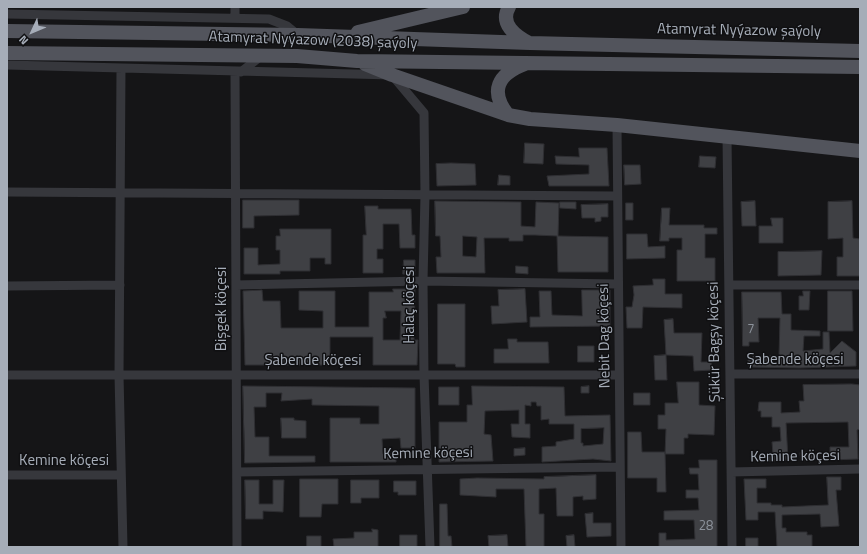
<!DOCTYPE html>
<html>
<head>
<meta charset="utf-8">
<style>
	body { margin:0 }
	#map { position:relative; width:867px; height:554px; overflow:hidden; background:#151517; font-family:"Titillium Web",sans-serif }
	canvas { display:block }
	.frame { position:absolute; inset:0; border:8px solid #a6adb8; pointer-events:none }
	.north { position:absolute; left:12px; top:12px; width:40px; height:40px; -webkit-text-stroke:3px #101012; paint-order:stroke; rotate:226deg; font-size:11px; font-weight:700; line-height:16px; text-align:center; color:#a6adb8 }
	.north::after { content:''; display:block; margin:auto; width:14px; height:18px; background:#a6adb8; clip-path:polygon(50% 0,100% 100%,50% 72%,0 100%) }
</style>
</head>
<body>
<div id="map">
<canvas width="867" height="554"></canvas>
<div class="frame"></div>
<div class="north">N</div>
</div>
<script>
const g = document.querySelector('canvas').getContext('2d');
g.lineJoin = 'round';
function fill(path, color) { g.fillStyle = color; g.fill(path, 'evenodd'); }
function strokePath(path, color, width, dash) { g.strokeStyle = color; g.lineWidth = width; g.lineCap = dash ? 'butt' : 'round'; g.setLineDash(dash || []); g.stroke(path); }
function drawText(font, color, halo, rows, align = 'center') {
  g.font = font + ' "Titillium Web",sans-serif'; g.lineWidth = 3; g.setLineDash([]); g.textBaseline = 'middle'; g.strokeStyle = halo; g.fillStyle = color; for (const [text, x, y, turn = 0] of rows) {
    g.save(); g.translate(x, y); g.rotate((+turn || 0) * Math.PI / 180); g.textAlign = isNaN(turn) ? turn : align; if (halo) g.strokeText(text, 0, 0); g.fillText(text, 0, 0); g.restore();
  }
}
const building = new Path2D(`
	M525,143L544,144L543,164L524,163Z
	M579,148H607L609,186H549L547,176L589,174V165L556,164L555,156L579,157Z
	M700,156L716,157L715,168L699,167Z
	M451,163L475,164L476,185L437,186L436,164Z
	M624,165H640L641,184L625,185Z
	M499,175L510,176V185H498Z
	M243,200H299V215L254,216V228H243Z
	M435,201L521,202V226L535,227L536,202L559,203L558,236L608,237V272H558L557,236L535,235H523V241H509V238H484L485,273H437L436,257H441L440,236H436ZM463,236L477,237L476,257L463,256Z
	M755,201L756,226H742L741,202Z
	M852,201L853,238L860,239V276H837V257H843V238L828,239V202Z
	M560,202H576V209L560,208Z
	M626,203H633V220H626Z
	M608,204V217H601V221L595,222V218H582L581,205Z
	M365,206H378V209H411L412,235H415V248H400L399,224H383V249H377V259H383V273H363V235H366Z
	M662,208H670L669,225H704V228H717V234H705V258H715V281H677V250H682V238H669V241H660Z
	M771,218H783V243H759V226H772Z
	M280,229H331V264H325V258H310V271H280V274H244V248H258V265L280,264V250H276V236H280Z
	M627,234H647L648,247L665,246V258L627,259Z
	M822,251L821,275L778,276V252Z
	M404,260H415V275L403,274Z
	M516,266L528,267V274L516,273Z
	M653,279H665V294H682V308L643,307L642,328H627L626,307H632L634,295L633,286L653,285Z
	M393,289H415L414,340H418L417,365H373V337H330V365H245L243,291L262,290L263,301H280L281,328H323V311L299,310V291H335V327H369V292H393ZM385,311H401L400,340H383V318H386Z
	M525,289L527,322L492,324L491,306H499L498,290Z
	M582,290H610V326L530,327V317H540L539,291H551L552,315L582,316Z
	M803,291H810L809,310H799V296H803Z
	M828,291H852L853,331H828Z
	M742,292H781L782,314H791V330L820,331V336H804L803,351L823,349V332H829L830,353L842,341L856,352V366L800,368L749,367L748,360H753V356H779L780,318H758L759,342H749V346H743Z
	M438,304H465V367H456L455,364H438Z
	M673,319L674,333H702L701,362H711L712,370L694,371L693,356L666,355L664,320Z
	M508,339H517V342H548L549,363H494V349H508Z
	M578,346H594V362H578Z
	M666,355L667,380H655L654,356Z
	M677,382H699V405L715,406L714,435L688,434V438H684V454H665L666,429H658V415H665V403H678Z
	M852,384L860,385V429L857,430L858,459L830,460V447H849L848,422L786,423L788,460L760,462V455L773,454L772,442L781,441L780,427H772V417H761V411H758L759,402H781V413L800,412L799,401H804L803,385Z
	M243,386L415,388V448H401L400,438L382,439L383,454H396V462H330V418H360V424H379V406L312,405V399L281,401L282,393H266V407H254L255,437H269V456H315V462L245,463Z
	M472,386L564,387L565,416L610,415L611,461L593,459L542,462V447L556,446V442L574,439V424H549V419L541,420V406H537L536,402H531V406L525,405V424H530V438L512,437L511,424H519V410L485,411L484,434L491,435L493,461L439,462V422H467V405H472ZM604,428L603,444L583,446V443H581V429Z
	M589,386V393H581V387Z
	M439,387H459V405H439Z
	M634,393H650V405H634Z
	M281,418H294V420L306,421V438H282Z
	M628,432H641L642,452H665L666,492H657V478H628Z
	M525,448V455L514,456V449Z
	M812,452L813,460L801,461L800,453Z
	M699,460H717V547H659V533H666V540L695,539L694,520H664V511L699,510L698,498H686V490H699L698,474H690L689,468H699Z
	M596,475V499L583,500V496L573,497V516H557L556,488L539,489V514H544V547H526L524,489H496V497L460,495V479L477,478L544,479V477Z
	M827,477H841V490H836L839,526L821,527L820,514L782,515V528H786V532H807V535H812V547H777L775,512H758V520H746L744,479H766V488H757V503H771V505H782V507L828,505Z
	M300,479H338V504H322L321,517H300Z
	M245,480H259V504H273V480H284L283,512L263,511V519H246Z
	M351,480H379V498H361V503H351Z
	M394,481H416V495H398V492H394Z
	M440,504H447L448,536H451L452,547H440Z
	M593,513V523H611V536L587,537L585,514Z
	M372,529L378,530V547H334L333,539L354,538V532H372Z
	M400,535H417V547H400Z
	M507,535L508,547H489L488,536Z
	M574,535L575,547H567L566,536Z
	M307,536H321V547H307Z
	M746,538H758V547H746Z`);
fill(building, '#3f4044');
strokePath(building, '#2f2f33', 1);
strokePath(new Path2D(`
	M235,7V18
	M7,14L269,19L287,26L298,35
	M7,65L392,75L424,113L425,195L423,281L424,375L430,547
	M121,68L119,375L123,547
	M235,72L237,547
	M241,72L261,56
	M617,125L621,547
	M727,137L732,547
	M7,192L617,196
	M236,285L423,281L618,284
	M729,285H860
	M7,286L120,285
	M730,374H860
	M7,375H619
	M237,472L620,467
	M731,472L860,469
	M7,475H121`), '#36373c', 9);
strokePath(new Path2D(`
	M509,7C499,24 516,36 529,43
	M7,31L298,35L530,43L860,51
	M358,32L463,7
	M7,53L297,56L357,61L860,67
	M365,64L392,75L508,115L530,119L617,125L860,151
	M508,115C489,91 498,74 525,64`), '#52545c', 14);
drawText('13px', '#8c929b', null, [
	["7",751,330],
	["28",706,527]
]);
drawText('15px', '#a6adb8', '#101012', [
	["Atamyrat Nyýazow şaýoly",739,31,1],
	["Atamyrat Nyýazow (2038) şaýoly",313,41,2],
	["Halaç köçesi",410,305,-90],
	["Bişgek köçesi",222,309,-90],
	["Nebit Dag köçesi",605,336,-91],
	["Şükür Bagşy köçesi",715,342,-91],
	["Şabende köçesi",795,360],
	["Şabende köçesi",313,361],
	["Kemine köçesi",428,454,-1],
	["Kemine köçesi",795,457,-1],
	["Kemine köçesi",64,461]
]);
</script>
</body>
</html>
